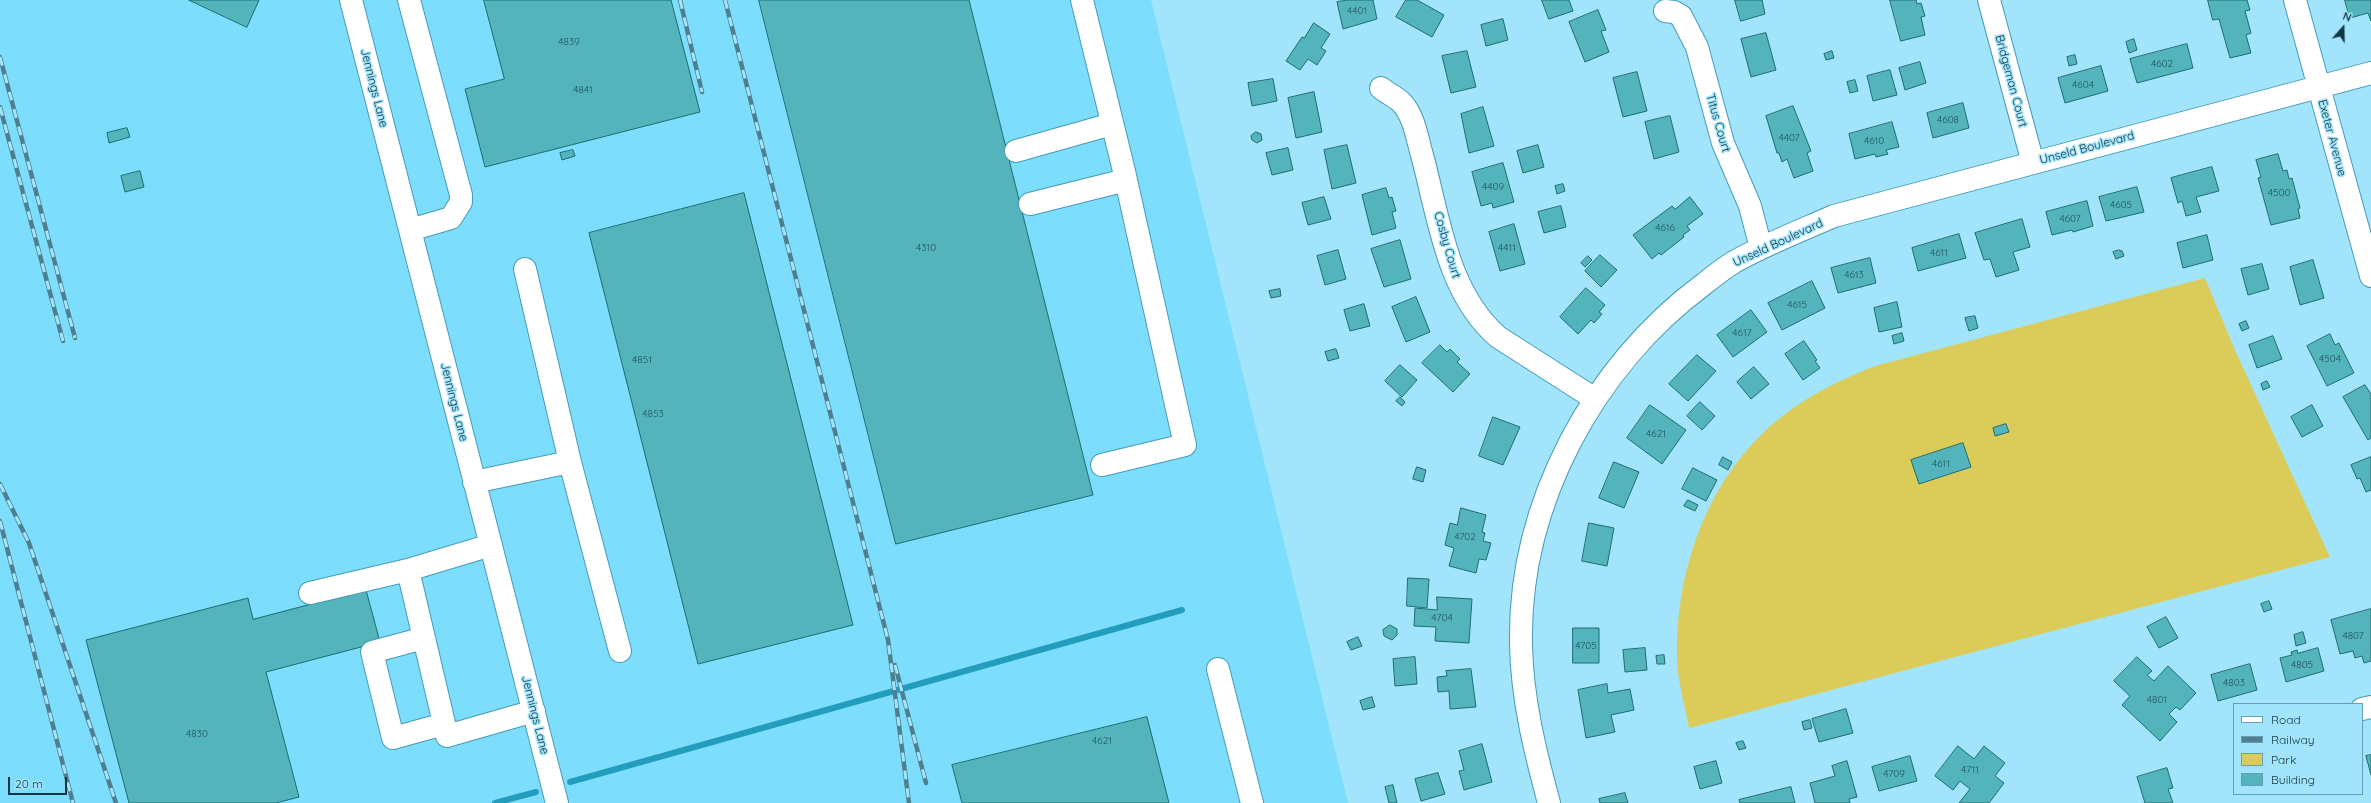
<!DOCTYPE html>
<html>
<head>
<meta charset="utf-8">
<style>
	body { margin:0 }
	#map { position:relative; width:2371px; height:803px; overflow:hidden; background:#a2e4fb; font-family:Quicksand,sans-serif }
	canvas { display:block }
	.legend { position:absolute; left:2233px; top:703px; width:130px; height:92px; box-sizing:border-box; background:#a2e4fb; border:1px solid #689eb1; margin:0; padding:5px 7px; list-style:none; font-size:12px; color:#113541 }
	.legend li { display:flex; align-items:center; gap:8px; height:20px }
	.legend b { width:20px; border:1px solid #689eb1 }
	.north { position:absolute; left:2323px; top:8px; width:40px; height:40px; -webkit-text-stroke:3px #a2e4fb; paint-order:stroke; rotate:20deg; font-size:11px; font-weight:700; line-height:16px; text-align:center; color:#113541 }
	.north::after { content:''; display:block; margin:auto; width:14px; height:18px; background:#113541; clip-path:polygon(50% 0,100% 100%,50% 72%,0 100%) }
	.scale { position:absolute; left:8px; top:777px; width:59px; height:18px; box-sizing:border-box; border:2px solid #113541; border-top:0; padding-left:5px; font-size:12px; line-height:14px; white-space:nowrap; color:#113541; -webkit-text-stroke:3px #a2e4fb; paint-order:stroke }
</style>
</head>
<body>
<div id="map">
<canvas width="2371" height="803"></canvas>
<ul class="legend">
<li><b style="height:5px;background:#fff"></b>Road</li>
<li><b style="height:5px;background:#4e7f8f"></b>Railway</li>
<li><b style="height:11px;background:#dbcc59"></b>Park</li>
<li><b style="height:11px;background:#53b4bb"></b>Building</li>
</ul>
<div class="north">N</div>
<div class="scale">20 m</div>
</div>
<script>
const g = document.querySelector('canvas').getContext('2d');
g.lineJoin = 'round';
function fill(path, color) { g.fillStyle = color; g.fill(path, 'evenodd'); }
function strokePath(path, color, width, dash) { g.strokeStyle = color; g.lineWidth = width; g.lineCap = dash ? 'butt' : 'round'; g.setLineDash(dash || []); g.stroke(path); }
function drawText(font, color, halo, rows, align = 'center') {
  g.font = font + ' Quicksand,sans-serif'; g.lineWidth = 3; g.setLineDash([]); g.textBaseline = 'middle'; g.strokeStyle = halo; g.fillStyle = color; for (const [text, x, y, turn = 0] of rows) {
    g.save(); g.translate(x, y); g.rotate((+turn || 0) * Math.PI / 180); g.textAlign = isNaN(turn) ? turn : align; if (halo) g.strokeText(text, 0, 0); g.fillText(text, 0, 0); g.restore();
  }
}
fill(new Path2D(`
	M0,0H1151L1348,803H0Z`), '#7dddfd');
fill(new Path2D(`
	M2205,278L2234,348L2330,557L1689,728C1685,706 1678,683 1677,660C1675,577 1703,490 1764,432C1795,402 1835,382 1875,366Z`), '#dbcc59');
strokePath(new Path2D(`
	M570,782L1182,610
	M495,803L536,792`), '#239dbe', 6);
const building = new Path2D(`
	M189,0H259L247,27Z
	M484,0H671L700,112L485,167L465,89L504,79Z
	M759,0H969L1093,495L896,544Z
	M1348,0H1373L1377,19L1343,29L1337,2Z
	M1406,0H1417L1444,15L1432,37L1396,17Z
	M1542,0H1569L1573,11L1549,19Z
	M1735,0H1762L1765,14L1741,21Z
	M1890,0H1916L1917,4L1921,3L1925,16L1921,17L1925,35L1901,41Z
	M2208,0H2247L2250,10L2245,11L2251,33L2246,35L2251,53L2230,58L2219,19L2213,20Z
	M2345,0H2371V21L2368,13L2350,18Z
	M1598,10L1606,30L1601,31L1609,52L1585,62L1569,22Z
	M1503,19L1508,40L1486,46L1481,25Z
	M1314,23L1330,34L1321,48L1326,51L1317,65L1308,59L1300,70L1286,61L1302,37L1304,38Z
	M1766,33L1776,70L1751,77L1741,39Z
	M2134,39L2137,50L2129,53L2126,42Z
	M2187,44L2193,68L2137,83L2130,59Z
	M1467,51L1476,87L1451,93L1442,56Z
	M1832,51L1834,58L1826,60L1824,54Z
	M2075,55L2077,64L2069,66L2067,57Z
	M1920,62L1926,83L1905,90L1899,68Z
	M2101,66L2108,91L2065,103L2058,78Z
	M1890,70L1897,95L1873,101L1867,76Z
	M1637,72L1647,111L1623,117L1613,78Z
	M1273,79L1277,101L1252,106L1248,83Z
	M1855,80L1858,91L1850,93L1847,82Z
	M1314,92L1322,132L1296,138L1288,98Z
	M1963,103L1969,128L1933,138L1927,113Z
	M1793,106L1811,151L1807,153L1813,171L1794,178L1787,159L1782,162L1779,153H1777L1766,116Z
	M1483,107L1494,146L1469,153L1461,114Z
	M1670,116L1679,152L1654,159L1645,122Z
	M1892,122L1899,147L1886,150L1888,154L1876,157L1875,154L1855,159L1849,134Z
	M127,128L130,137L109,143L107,133Z
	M1256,132L1261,134L1262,140L1257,143L1252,140L1251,136Z
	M1347,145L1356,183L1332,189L1324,150Z
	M1538,145L1544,167L1523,173L1517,151Z
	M1288,148L1293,170L1272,175L1266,153Z
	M573,150L575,156L562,160L560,153Z
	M2278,154L2283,171L2287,170L2289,179L2292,178L2300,208L2298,209L2300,218L2271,225L2258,178L2261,177L2256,160Z
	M1503,163L1514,202L1493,208L1492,203L1481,206L1472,172Z
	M2212,167L2219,191L2196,197L2201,212L2186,216L2182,201L2178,203L2171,178Z
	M140,171L144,187L125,192L121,176Z
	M1563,184L1565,191L1557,194L1555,186Z
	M2137,187L2144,212L2106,221L2099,197Z
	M1386,188L1389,198L1392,197L1396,211L1392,212L1396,228L1372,235L1362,195Z
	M744,193L853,625L698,664L589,233Z
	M1324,197L1331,219L1308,225L1302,203Z
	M1690,197L1703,214L1687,226L1690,230L1683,235L1684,237L1661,255L1659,253L1652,259L1633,235L1672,206L1675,209Z
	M2087,201L2093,226L2073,232L2072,230L2052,235L2046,212Z
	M1561,206L1566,227L1544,233L1538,212Z
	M2022,219L2030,247L2013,252L2019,270L1996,277L1990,259L1984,260L1975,233Z
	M1514,224L1525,264L1500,271L1489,232Z
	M1959,234L1966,258L1918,271L1912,248Z
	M2207,235L2213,260L2183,268L2177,243Z
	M1400,240L1411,279L1384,287L1371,249Z
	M1338,250L1346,279L1325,285L1317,256Z
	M2119,250L2122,251L2124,256L2116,259L2113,252Z
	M1600,255L1617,270L1601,287L1585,271Z
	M1588,256L1592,260L1585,267L1581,263Z
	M1870,258L1876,283L1838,293L1831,268Z
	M2313,260L2324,298L2300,305L2290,267Z
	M2262,264L2269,289L2248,295L2241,269Z
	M1812,281L1825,308L1782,330L1768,303Z
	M1586,288L1605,305L1599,312L1602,314L1594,323L1591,320L1578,334L1560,317Z
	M1280,289L1281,296L1271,298L1269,291Z
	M1416,297L1430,332L1406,342L1392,307Z
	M1897,302L1902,327L1879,332L1874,308Z
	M1364,304L1370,326L1350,331L1344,310Z
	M1751,310L1767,332L1733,357L1717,335Z
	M1975,316L1978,328L1969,331L1965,318Z
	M2246,321L2249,328L2242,331L2239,324Z
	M1902,333L1904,341L1894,344L1892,336Z
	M2330,334L2335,345L2339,343L2354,373L2327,386L2307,346Z
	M2273,336L2282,359L2257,368L2249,345Z
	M1804,341L1817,360L1815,361L1820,368L1803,380L1785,354Z
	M1440,345L1447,352L1450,349L1460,359L1457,362L1470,374L1453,392L1422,363Z
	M1336,349L1339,358L1328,361L1325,352Z
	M1697,355L1716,371L1688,401L1669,384Z
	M1400,365L1417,380L1402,397L1385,381Z
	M1754,367L1769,384L1751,399L1737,382Z
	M2267,381L2270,387L2263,390L2261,384Z
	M2365,385L2371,394V438L2368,440L2343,397Z
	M1400,397L1405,402L1402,406L1396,401Z
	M1700,402L1715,416L1702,430L1687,416Z
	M1650,405L1686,430L1662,464L1627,438Z
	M2312,405L2323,426L2302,437L2291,417Z
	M1493,417L1520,427L1503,465L1479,456Z
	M2006,424L2009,432L1995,436L1993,428Z
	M1963,443L1971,467L1919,484L1911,460Z
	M1723,457L1732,462L1728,470L1719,465Z
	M2371,457V490L2366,492L2360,478L2357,479L2351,465Z
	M1614,462L1639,472L1624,508L1599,498Z
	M1417,467L1426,470L1423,482L1413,479Z
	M1693,468L1717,480L1706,501L1682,489Z
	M1688,500L1698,505L1695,511L1684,506Z
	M1461,508L1486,515L1482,532L1485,533L1483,541L1491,543L1486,560L1479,559L1476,573L1449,566L1454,548L1445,545L1450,523L1457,525Z
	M1589,523L1614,528L1607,566L1582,561Z
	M1408,578L1429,579L1427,608L1407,606Z
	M366,590L380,642L266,672L299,797L276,803H129L86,640L248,598L253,619Z
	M1437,597L1472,599L1469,643L1435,641L1436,627L1414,626L1415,608L1437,610Z
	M2269,601L2272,609L2264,612L2261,604Z
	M2371,609V661L2364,663L2362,656L2355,658L2353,651L2340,654L2331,620Z
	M2166,617L2178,638L2159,648L2147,627Z
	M1390,625L1397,629V635L1392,640L1384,636L1383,630Z
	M1573,628H1599V663H1573Z
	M2303,632L2306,643L2296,646L2294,635Z
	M1358,637L1362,646L1351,650L1347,642Z
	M1645,648L1647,670L1625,672L1623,650Z
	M2318,648L2324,671L2286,682L2280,658L2292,655L2291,652L2297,650L2298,653Z
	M1664,655L1665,664H1657L1656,656Z
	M1415,657L1417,684L1395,686L1393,659Z
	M2137,657L2152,671L2147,675L2154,681L2168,666L2196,693L2180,710L2176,707L2169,714L2177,722L2160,741L2122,705L2130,696L2114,681Z
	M2250,664L2257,690L2218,701L2211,675Z
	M1471,669L1476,707L1450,709L1449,691L1438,692L1437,677L1447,676L1446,671Z
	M1607,684L1608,693L1630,689L1634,710L1611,715L1615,732L1586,738L1578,690Z
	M1372,697L1375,707L1363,710L1360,701Z
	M1846,709L1853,733L1819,742L1812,719Z
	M1147,717L1169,803H962L952,765Z
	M1810,720L1812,728L1804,730L1802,722Z
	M1743,741L1746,748L1739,750L1736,743Z
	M1482,744L1492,782L1464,790L1459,771L1464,770L1459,751Z
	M1958,746L1974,759L1984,746L2005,763L1995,776L2004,783L1989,803H1959L1970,789L1960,781L1953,790L1935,776Z
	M2371,755V775L2366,756Z
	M1910,756L1917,781L1879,791L1872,767Z
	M1716,761L1722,783L1700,789L1694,767Z
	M1847,761L1857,797L1849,799L1850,803H1815L1810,783L1835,776L1832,766Z
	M2167,768L2173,788L2168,789L2173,803H2145L2137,777Z
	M1438,773L1445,794L1421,801L1415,779Z
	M1393,785L1397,803H1389L1385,787Z
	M1791,787L1795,803H1740L1739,800Z
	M1625,793L1628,803H1600L1599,799Z`);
fill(building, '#53b4bb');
strokePath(building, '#1f6c72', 1);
const minor = new Path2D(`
	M351,0L557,803
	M409,0L461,195V202L451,218L410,230
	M1082,0L1124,171L1185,445L1102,465
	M1989,0L2033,163
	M2295,0L2371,276
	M1665,11L1674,12L1681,16L1697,47L1723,143L1750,206L1761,248
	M1381,88C1387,93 1396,97 1401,102C1414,115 1417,138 1422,155C1439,218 1447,293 1498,337L1595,399
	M1016,151L1112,124
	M1030,204L1126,180
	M570,462L620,651
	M474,482L570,462L525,269
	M491,545L408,570L447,736L534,711
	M310,593L408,570
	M424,638L372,652L393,738L444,724
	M1218,669L1252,803
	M2362,709L2371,707
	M1549,803C1535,751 1522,699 1521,645C1518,505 1593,366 1704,284C1714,276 1724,268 1734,262C1766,244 1800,231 1834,216L2371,73`);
strokePath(minor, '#459bb6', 24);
strokePath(minor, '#fff', 22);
const rail = new Path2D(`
	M680,0L702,92
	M725,0L888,640L909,803
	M0,57L75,338
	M0,107L63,341
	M0,484L29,543L116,803
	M0,521L73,803
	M895,665L926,783`);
strokePath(rail, '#4e7f8f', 4.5);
strokePath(rail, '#a2e4fb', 3, [9]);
drawText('10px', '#225560', null, [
	["4401",1357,11],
	["4839",569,42],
	["4602",2162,64],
	["4604",2083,85],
	["4841",583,90],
	["4608",1948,120],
	["4407",1789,138],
	["4610",1874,141],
	["4409",1493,187],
	["4500",2279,193],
	["4605",2121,205],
	["4607",2070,219],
	["4616",1665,228],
	["4310",926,248],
	["4411",1507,248],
	["4611",1939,253],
	["4613",1854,275],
	["4615",1797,305],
	["4617",1742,333],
	["4504",2330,359],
	["4851",642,360],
	["4853",653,414],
	["4621",1656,434],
	["4611",1941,464],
	["4702",1465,537],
	["4704",1442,618],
	["4807",2353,636],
	["4705",1586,646],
	["4805",2302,665],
	["4803",2234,683],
	["4801",2157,700],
	["4830",197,734],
	["4621",1102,741],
	["4711",1970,770],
	["4709",1894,774]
]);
drawText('12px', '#113541', '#a2e4fb', [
	["Bridgeman Court",2011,81,75],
	["Jennings Lane",374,88,76],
	["Titus Court",1718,123,74],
	["Exeter Avenue",2332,138,75],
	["Unseld Boulevard",2087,148,-15],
	["Unseld Boulevard",1778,243,-25],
	["Cosby Court",1447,245,74],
	["Jennings Lane",454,402,76],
	["Jennings Lane",535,715,76]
]);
</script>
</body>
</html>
